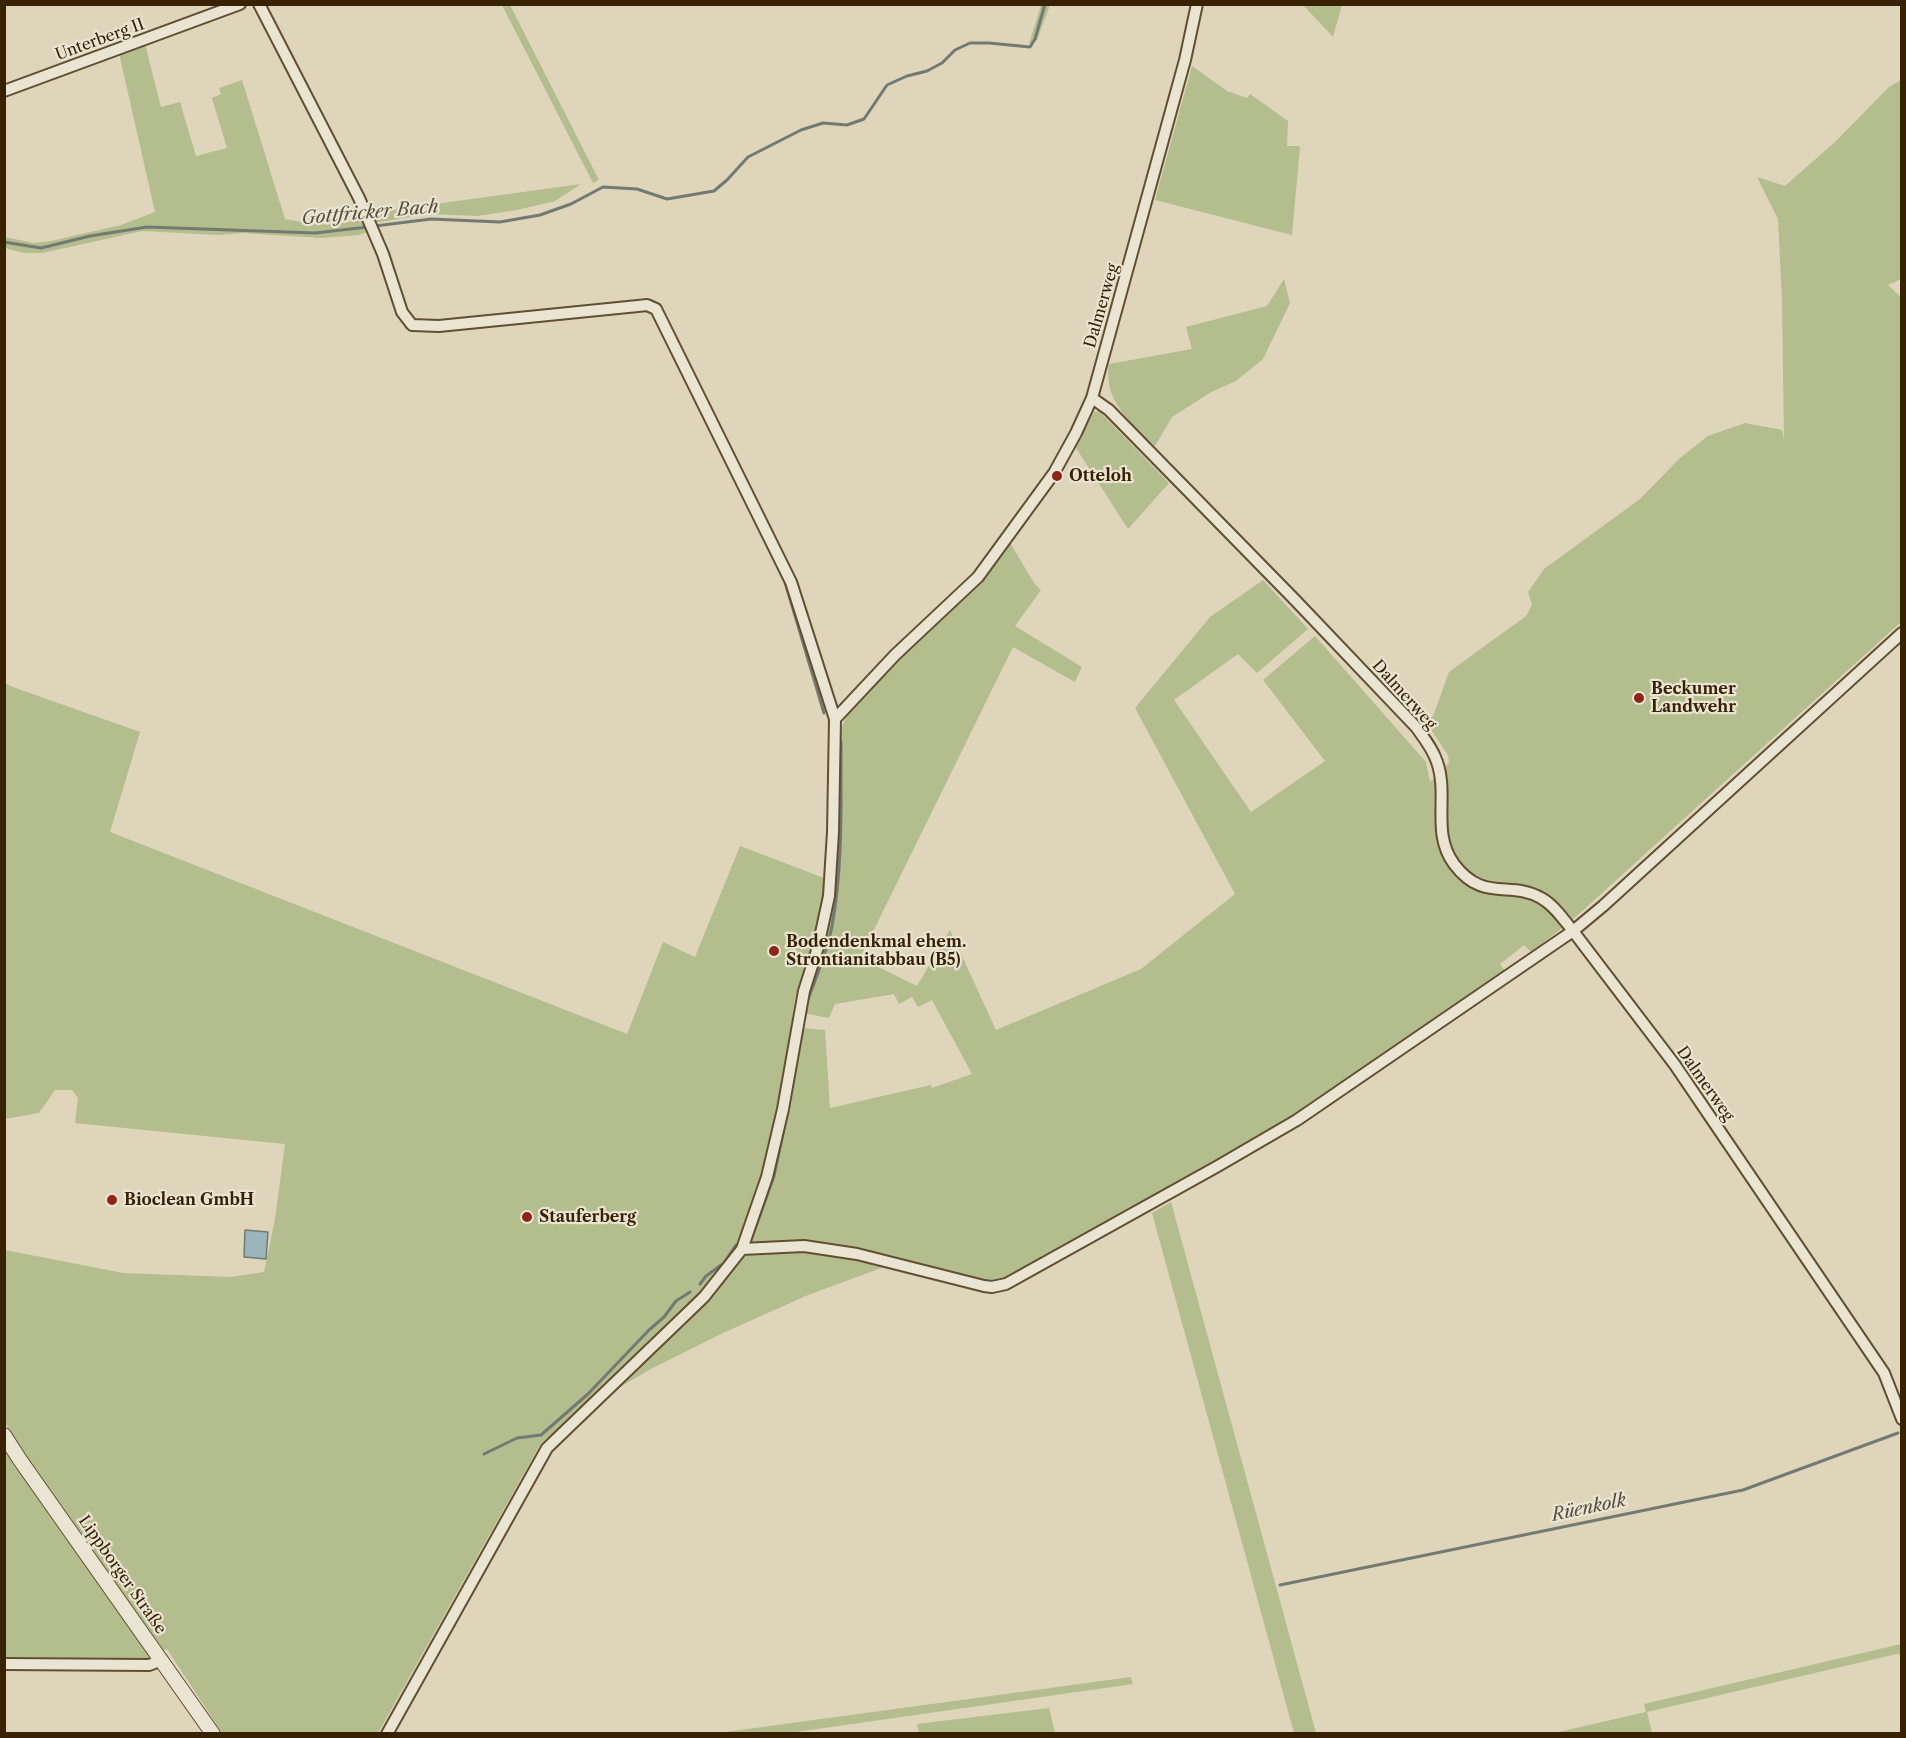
<!DOCTYPE html>
<html>
<head>
<meta charset="utf-8">
<style>
	body { margin:0 }
	#map { position:relative; width:1906px; height:1738px; overflow:hidden; background:#ded5bb; font-family:"Libre Caslon Text",serif }
	canvas { display:block }
	.frame { position:absolute; inset:0; border:6px solid #382203; pointer-events:none }
</style>
</head>
<body>
<div id="map">
<canvas width="1906" height="1738"></canvas>
<div class="frame"></div>
</div>
<script>
const g = document.querySelector('canvas').getContext('2d');
g.lineJoin = 'round';
function fill(path, color) { g.fillStyle = color; g.fill(path, 'evenodd'); }
function strokePath(path, color, width, dash) { g.strokeStyle = color; g.lineWidth = width; g.lineCap = dash ? 'butt' : 'round'; g.setLineDash(dash || []); g.stroke(path); }
function drawText(font, color, halo, rows, align = 'center') {
  g.font = font + ' "Libre Caslon Text",serif'; g.lineWidth = 4.5; g.setLineDash([]); g.textBaseline = 'middle'; g.strokeStyle = halo; g.fillStyle = color; for (const [text, x, y, turn = 0] of rows) {
    g.save(); g.translate(x, y); g.rotate((+turn || 0) * Math.PI / 180); g.textAlign = isNaN(turn) ? turn : align; if (halo) g.strokeText(text, 0, 0); g.fillText(text, 0, 0); g.restore();
  }
}
fill(new Path2D(`
	M502,5H510L599,180L593,183Z
	M1041,5H1050L1037,40L1029,44Z
	M1303,5H1342L1333,37Z
	M145,44L161,107L180,102L196,156L227,148L212,98L221,94L219,88L242,80L285,219C312,224 336,229 362,217L370,231L359,235L321,238L243,233L218,235L142,231L42,253H24L5,248V237L34,243L51,241L121,225L155,212L119,53Z
	M1192,66L1227,91L1247,98L1250,94L1288,121L1287,146H1300L1292,235L1155,200Z
	M1901,80V279L1888,285L1902,298L1901,622L1570,922L1531,952L1524,945L1500,964L1506,972L1295,1118L1005,1281L983,1283L931,1266L903,1260L808,1295L723,1333L651,1369L582,1409L541,1443L378,1733H222L167,1649L142,1661L5,1659L4,1437L12,1434L4,1421L5,1250L123,1273L231,1277L264,1272L275,1219L285,1144L75,1123L78,1098L72,1090H55L39,1113L5,1119L4,682L10,686L140,732L110,832L627,1034L663,942L695,957L740,846L824,878V894L815,941L795,998L781,1099L791,1106L802,1028L825,1030L830,1108L931,1085L932,1088L972,1074L932,1000L918,1007L912,997L899,1004L894,994L835,1004L829,1018L803,1013L808,992L822,956L833,897L838,751L841,729L849,711L1009,541L1034,583L1041,590L1015,626L1082,667L1075,682L1013,647L860,958L917,986L950,930L996,1030L1141,969L1235,894L1135,708L1210,617L1263,580L1308,629L1257,673L1238,654L1174,700L1251,812L1325,761L1263,680L1315,636L1426,762L1430,782L1449,763L1448,755L1426,722L1433,716L1449,672L1526,616L1532,605L1528,592L1544,569L1640,499L1680,458L1708,436L1745,423L1782,430L1784,440L1782,300L1778,219L1757,177L1785,186L1836,141L1889,87Z
	M581,184L555,201L517,210L477,216L428,214L374,223L370,213Z
	M1284,279L1290,303L1263,359L1236,381L1211,392L1172,417L1155,446C1131,423 1103,401 1109,364L1192,349L1186,327L1267,306Z
	M1099,411L1169,483L1128,529L1076,448L1094,412Z
	M1171,1202L1316,1733H1294L1152,1213Z
	M1901,1644V1653L1647,1712L1652,1733H1554L1646,1712L1644,1704Z
	M1131,1677L1133,1684L789,1733H718Z
	M1049,1708L1055,1733H919L917,1724Z`), '#b3bd8e');
const water = new Path2D(`
	M245,1230L268,1232L266,1259L244,1257Z`);
fill(water, '#9ab5bc');
strokePath(water, '#737a72', 1.5);
strokePath(new Path2D(`
	M375,226L431,219L500,222L540,215L571,204L603,187L637,189L667,199L714,191L727,180L748,157L801,130L823,123L847,125L864,119L887,85L907,76L927,71L942,63L955,50L970,43H989L1030,47L1035,39L1045,4
	M4,242L41,248L90,236L147,227L315,233L368,227
	M776,563L785,582L824,713
	M806,1005C815,979 827,954 832,926C843,866 841,803 841,742
	M751,1240L774,1176L787,1115
	M700,1284L706,1276L724,1263L736,1245
	M484,1454L517,1438L541,1435L588,1394L649,1330L664,1317L676,1301L690,1292
	M1280,1585L1743,1490L1898,1433`), '#737a72', 3);
const minor = new Path2D(`
	M259,4L359,198L383,254L402,312L412,325L439,326L638,306L647,305L656,309L791,582L835,719L833,832L829,896L818,947L804,991L783,1109L767,1177L742,1249L704,1297L547,1448L387,1734
	M4,91L240,4
	M1092,398L1109,410L1296,601L1416,727C1424,738 1433,749 1437,762C1449,796 1431,833 1454,864C1483,903 1510,880 1541,898C1554,905 1564,920 1573,931L1675,1065L1884,1373L1902,1419
	M835,719L895,655L978,577L1054,473L1076,433L1092,398L1185,60L1197,4
	M742,1249L804,1246L857,1254L984,1286L992,1287L1006,1284L1218,1166L1297,1120L1573,931L1603,906L1902,633
	M4,1664L149,1665L162,1660`);
const tertiary = new Path2D(`
	M4,1435L20,1460L213,1734`);
strokePath(minor, '#624f31', 14);
strokePath(tertiary, '#624f31', 16);
strokePath(minor, '#eae4d3', 10);
strokePath(tertiary, '#eae4d3', 14);
for (const [x, y, r, color] of [
	[1057,476,6,"#8f2418"],
	[1639,698,6,"#8f2418"],
	[774,951,6,"#8f2418"],
	[112,1200,6,"#8f2418"],
	[527,1217,6,"#8f2418"]
]) { const dot = new Path2D(); dot.arc(x, y, r, 0, 2 * Math.PI); g.fillStyle = color; g.fill(dot); strokePath(dot, '#eae4d3', 2); }
drawText('16px', '#382203', '#eae4d3', [
	["Unterberg II",100,40,-20],
	["Dalmerweg",1102,306,-74],
	["Dalmerweg",1404,695,48],
	["Dalmerweg",1705,1084,55],
	["Lippborger Straße",122,1575,55]
]);
drawText('bold 16px', '#382203', '#eae4d3', [
	["Otteloh",1069,476],
	["Beckumer",1651,689],
	["Landwehr",1651,707],
	["Bodendenkmal ehem.",786,942],
	["Strontianitabbau (B5)",786,960],
	["Bioclean GmbH",124,1200],
	["Stauferberg",539,1217]
], 'left');
drawText('italic 18px', '#554e3a', '#eae4d3', [
	["Gottfricker Bach",370,213,-5],
	["Rüenkolk",1589,1508,-12]
]);
</script>
</body>
</html>
